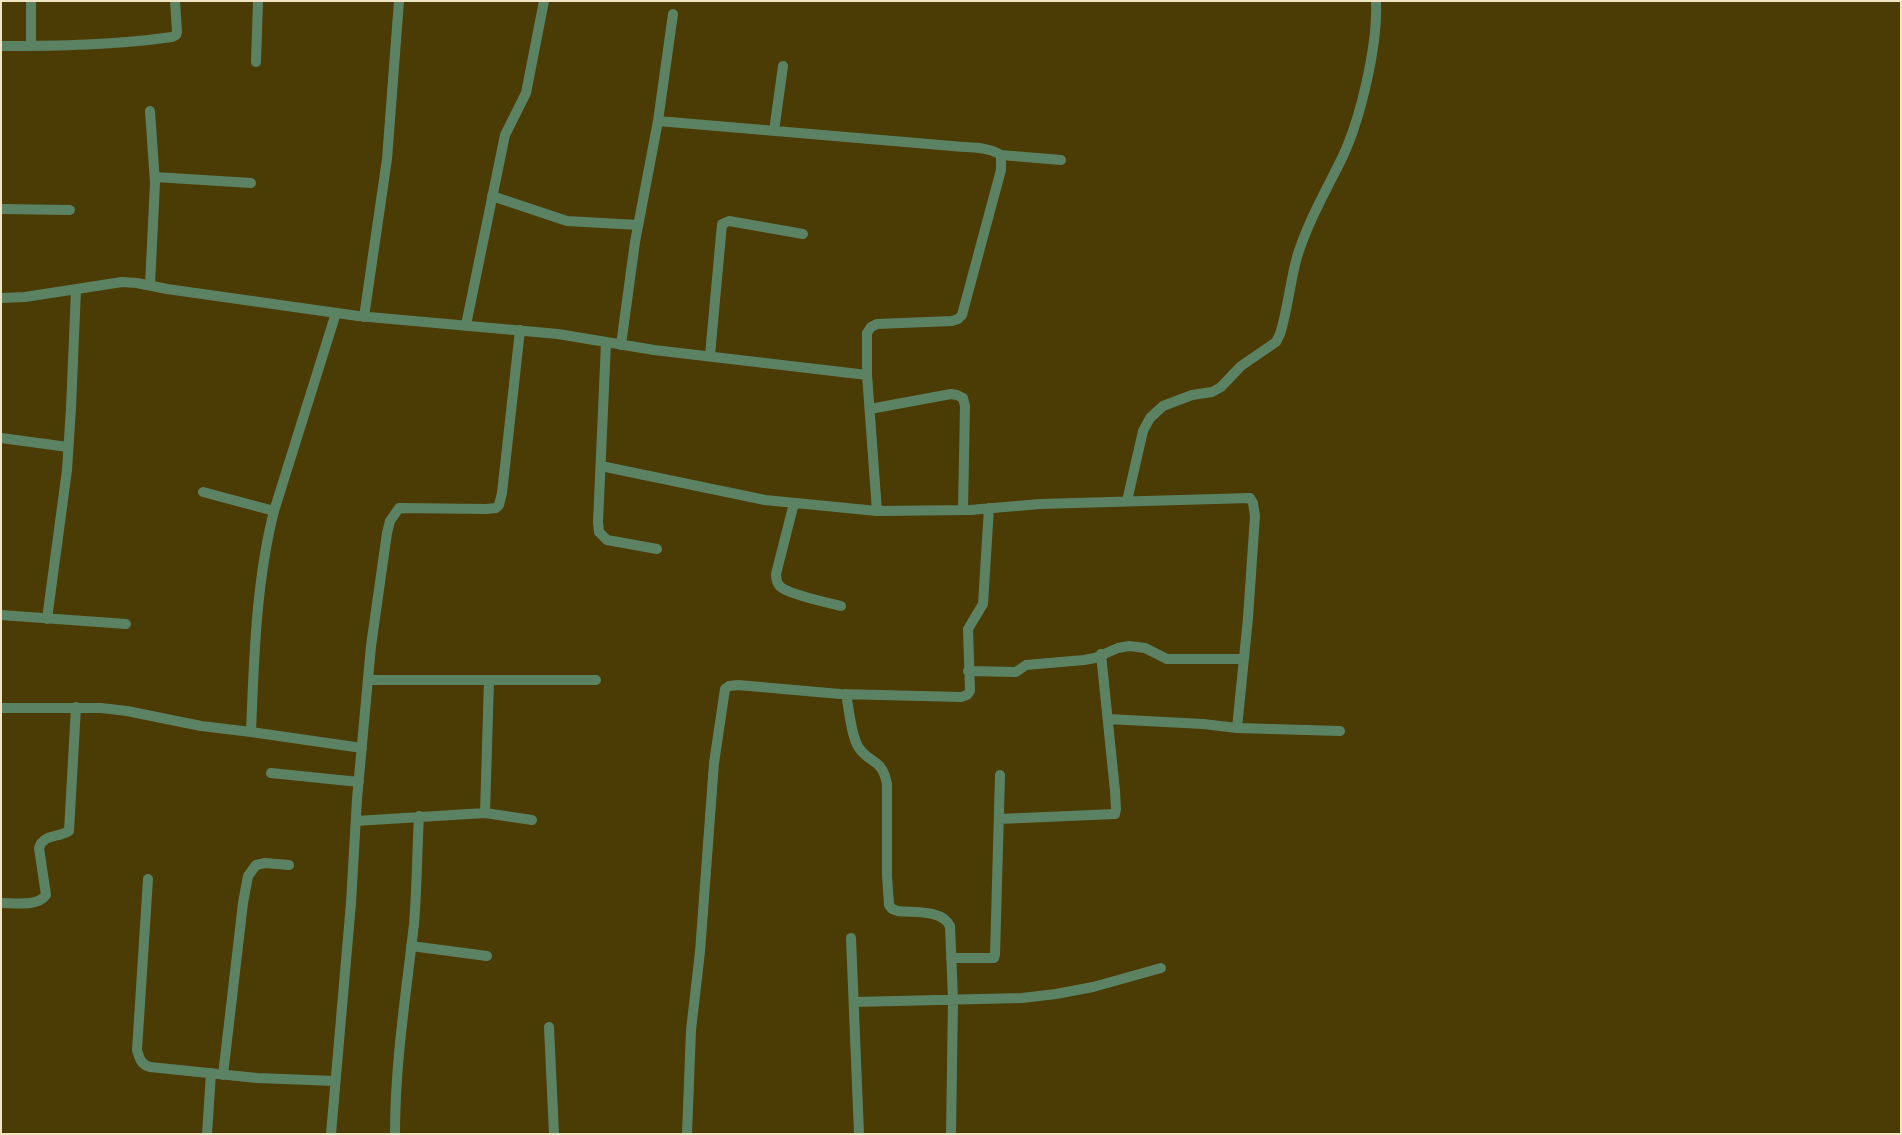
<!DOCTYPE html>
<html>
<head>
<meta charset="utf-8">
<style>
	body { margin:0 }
	#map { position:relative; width:1902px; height:1135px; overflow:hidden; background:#4b3b05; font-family:Commissioner,sans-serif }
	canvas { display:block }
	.frame { position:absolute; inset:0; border:2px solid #f0e5c5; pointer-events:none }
</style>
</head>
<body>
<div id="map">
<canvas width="1902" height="1135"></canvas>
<div class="frame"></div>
</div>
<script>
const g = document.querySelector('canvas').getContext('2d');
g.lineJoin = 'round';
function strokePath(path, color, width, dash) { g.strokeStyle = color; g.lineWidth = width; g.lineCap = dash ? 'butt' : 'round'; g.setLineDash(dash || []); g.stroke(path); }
strokePath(new Path2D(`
	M1,46C59,46 115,45 172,37L176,35L177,32L175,1
	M31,46V1
	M256,62L258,1
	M150,111L155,183L150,285
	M658,121L952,146C967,148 988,146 1001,155V170L962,315L958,319L952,321L877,324L871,327L867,333V375L877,511
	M774,131L783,66
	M1001,155L1061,160
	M155,177L251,183
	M492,196L567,221L638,225
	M1,209L70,210
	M1,298L25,297L122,282L137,283L167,289L358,316L558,334L654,350L867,375
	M364,317L387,159L399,1
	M466,325L505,135L526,93L544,1
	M606,343L598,522L599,532L607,540L657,549
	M621,345L635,242L658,121L673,14
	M710,355L722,224L729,221L803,234
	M870,409L951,394L957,395L963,398L965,406L963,510
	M1,438L68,447
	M601,466L765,500L877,511L970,510L1040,504L1250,498L1253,503L1255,516L1248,618L1237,728
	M203,492L274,511
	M1127,501L1143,431L1150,418L1163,406L1192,395L1212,392L1221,387L1241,366L1276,342L1280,334C1288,309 1290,282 1297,257C1308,221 1327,189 1343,156C1361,117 1378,44 1376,1
	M794,503L776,574C776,580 777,585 782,588C795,596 825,602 841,606
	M1,615L126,624
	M47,619L67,470L71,408L76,290
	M968,671L1016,672L1026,665L1084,660L1095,658L1118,648L1129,646L1145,648L1167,659H1244
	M368,680H596
	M846,694C849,708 851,737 859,748C871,765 882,758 887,784V876L889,905L892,909L898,911C914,913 941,909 950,926L953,999L951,1134
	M1,708H101L127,711L201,726L251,732L362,748
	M1108,719L1203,724L1237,728L1340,731
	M251,732C254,658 256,582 274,511L336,313
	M271,773L359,782
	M485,813L489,680
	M999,819L1115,814L1116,809L1115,791L1101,654
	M356,821L485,813L532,820
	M148,879L137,1050C140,1060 141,1064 150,1067L257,1078L335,1081
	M1,903C15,903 37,907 46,895L39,848C43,834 58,838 69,831L76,707
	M851,938L859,1134
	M411,946L487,956
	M951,958H994L995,955L1000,775
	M854,1002L1022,998L1056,994L1093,987L1161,968
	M549,1027L554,1134
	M223,1075L243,903L248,876L256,865L265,863L289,865
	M207,1134L211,1073
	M331,1134L351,903L357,799L371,646L387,533L390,521L399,508L486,509L496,508L499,505L502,493L520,330
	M395,1134C395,1063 406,994 414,924C417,888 417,852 419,816
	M687,1134L691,1030L700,952L714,763L725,689L729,686L738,685L840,694L961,697L967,695L970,691L968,629L983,604L989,508`), '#5b8363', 10);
</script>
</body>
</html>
